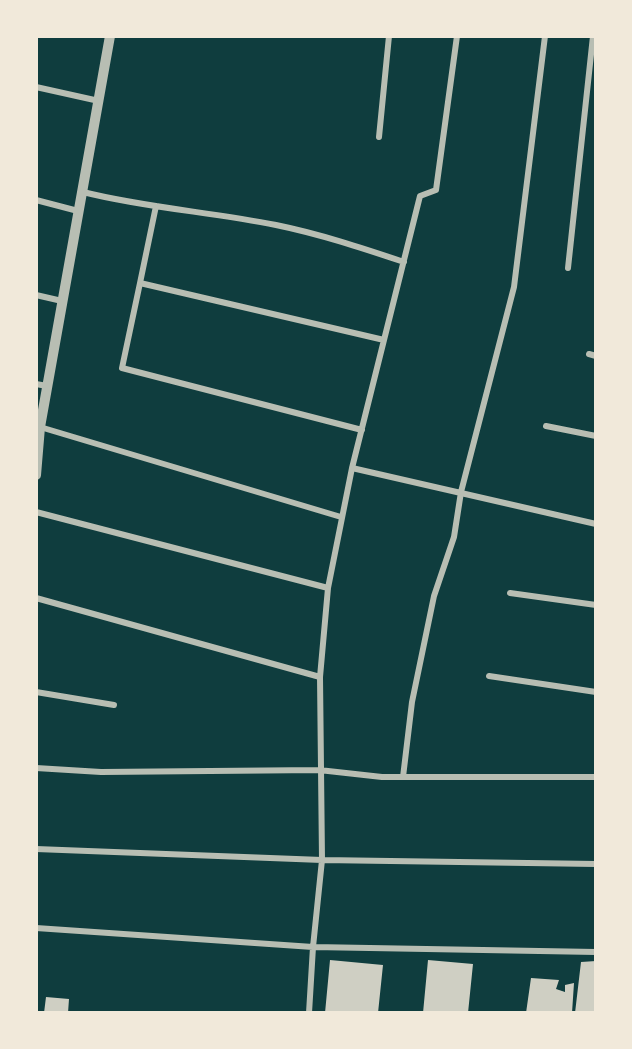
<!DOCTYPE html>
<html>
<head>
<meta charset="utf-8">
<style>
	body { margin:0 }
	#map { position:relative; width:632px; height:1049px; overflow:hidden; background:#0f3d3e; font-family:Figtree,sans-serif }
	canvas { display:block }
	.frame { position:absolute; inset:0; border:38px solid #f1e9da; pointer-events:none }
</style>
</head>
<body>
<div id="map">
<canvas width="632" height="1049"></canvas>
<div class="frame"></div>
</div>
<script>
const g = document.querySelector('canvas').getContext('2d');
g.lineJoin = 'round';
function fill(path, color) { g.fillStyle = color; g.fill(path, 'evenodd'); }
function strokePath(path, color, width, dash) { g.strokeStyle = color; g.lineWidth = width; g.lineCap = dash ? 'butt' : 'round'; g.setLineDash(dash || []); g.stroke(path); }
fill(new Path2D(`
	M330,960L383,965L378,1013H325Z
	M428,960L473,964L468,1013H423Z
	M596,961V1013H575L581,962Z
	M531,978L559,980L556,989L565,992V985L574,983L572,1013H526Z
	M46,997L69,999L68,1013H44Z`), '#cfcfc3');
strokePath(new Path2D(`
	M457,36L436,190L420,196L352,468L328,588L320,677L322,860L596,864
	M36,87L99,101
	M379,137L389,36
	M83,192C146,208 212,212 276,225C320,234 362,248 404,262
	M36,200L78,211
	M156,206L140,283L384,340
	M568,268L593,36
	M140,283L122,368L362,430
	M36,295L62,301
	M589,354L596,356
	M36,384L47,386
	M546,426L596,436
	M40,427L341,517
	M352,468L596,524
	M36,512L328,588
	M510,593L596,605
	M36,598L320,677
	M489,676L596,692
	M36,692L114,705
	M36,768L101,772L319,770L382,777H596
	M403,777L412,702L434,596L454,537L461,492L514,287L545,36
	M36,849L322,860L313,947L596,952
	M36,928L313,947L309,1013`), '#b8beb3', 6);
strokePath(new Path2D(`
	M36,475L40,427L110,36`), '#b8beb3', 10);
</script>
</body>
</html>
